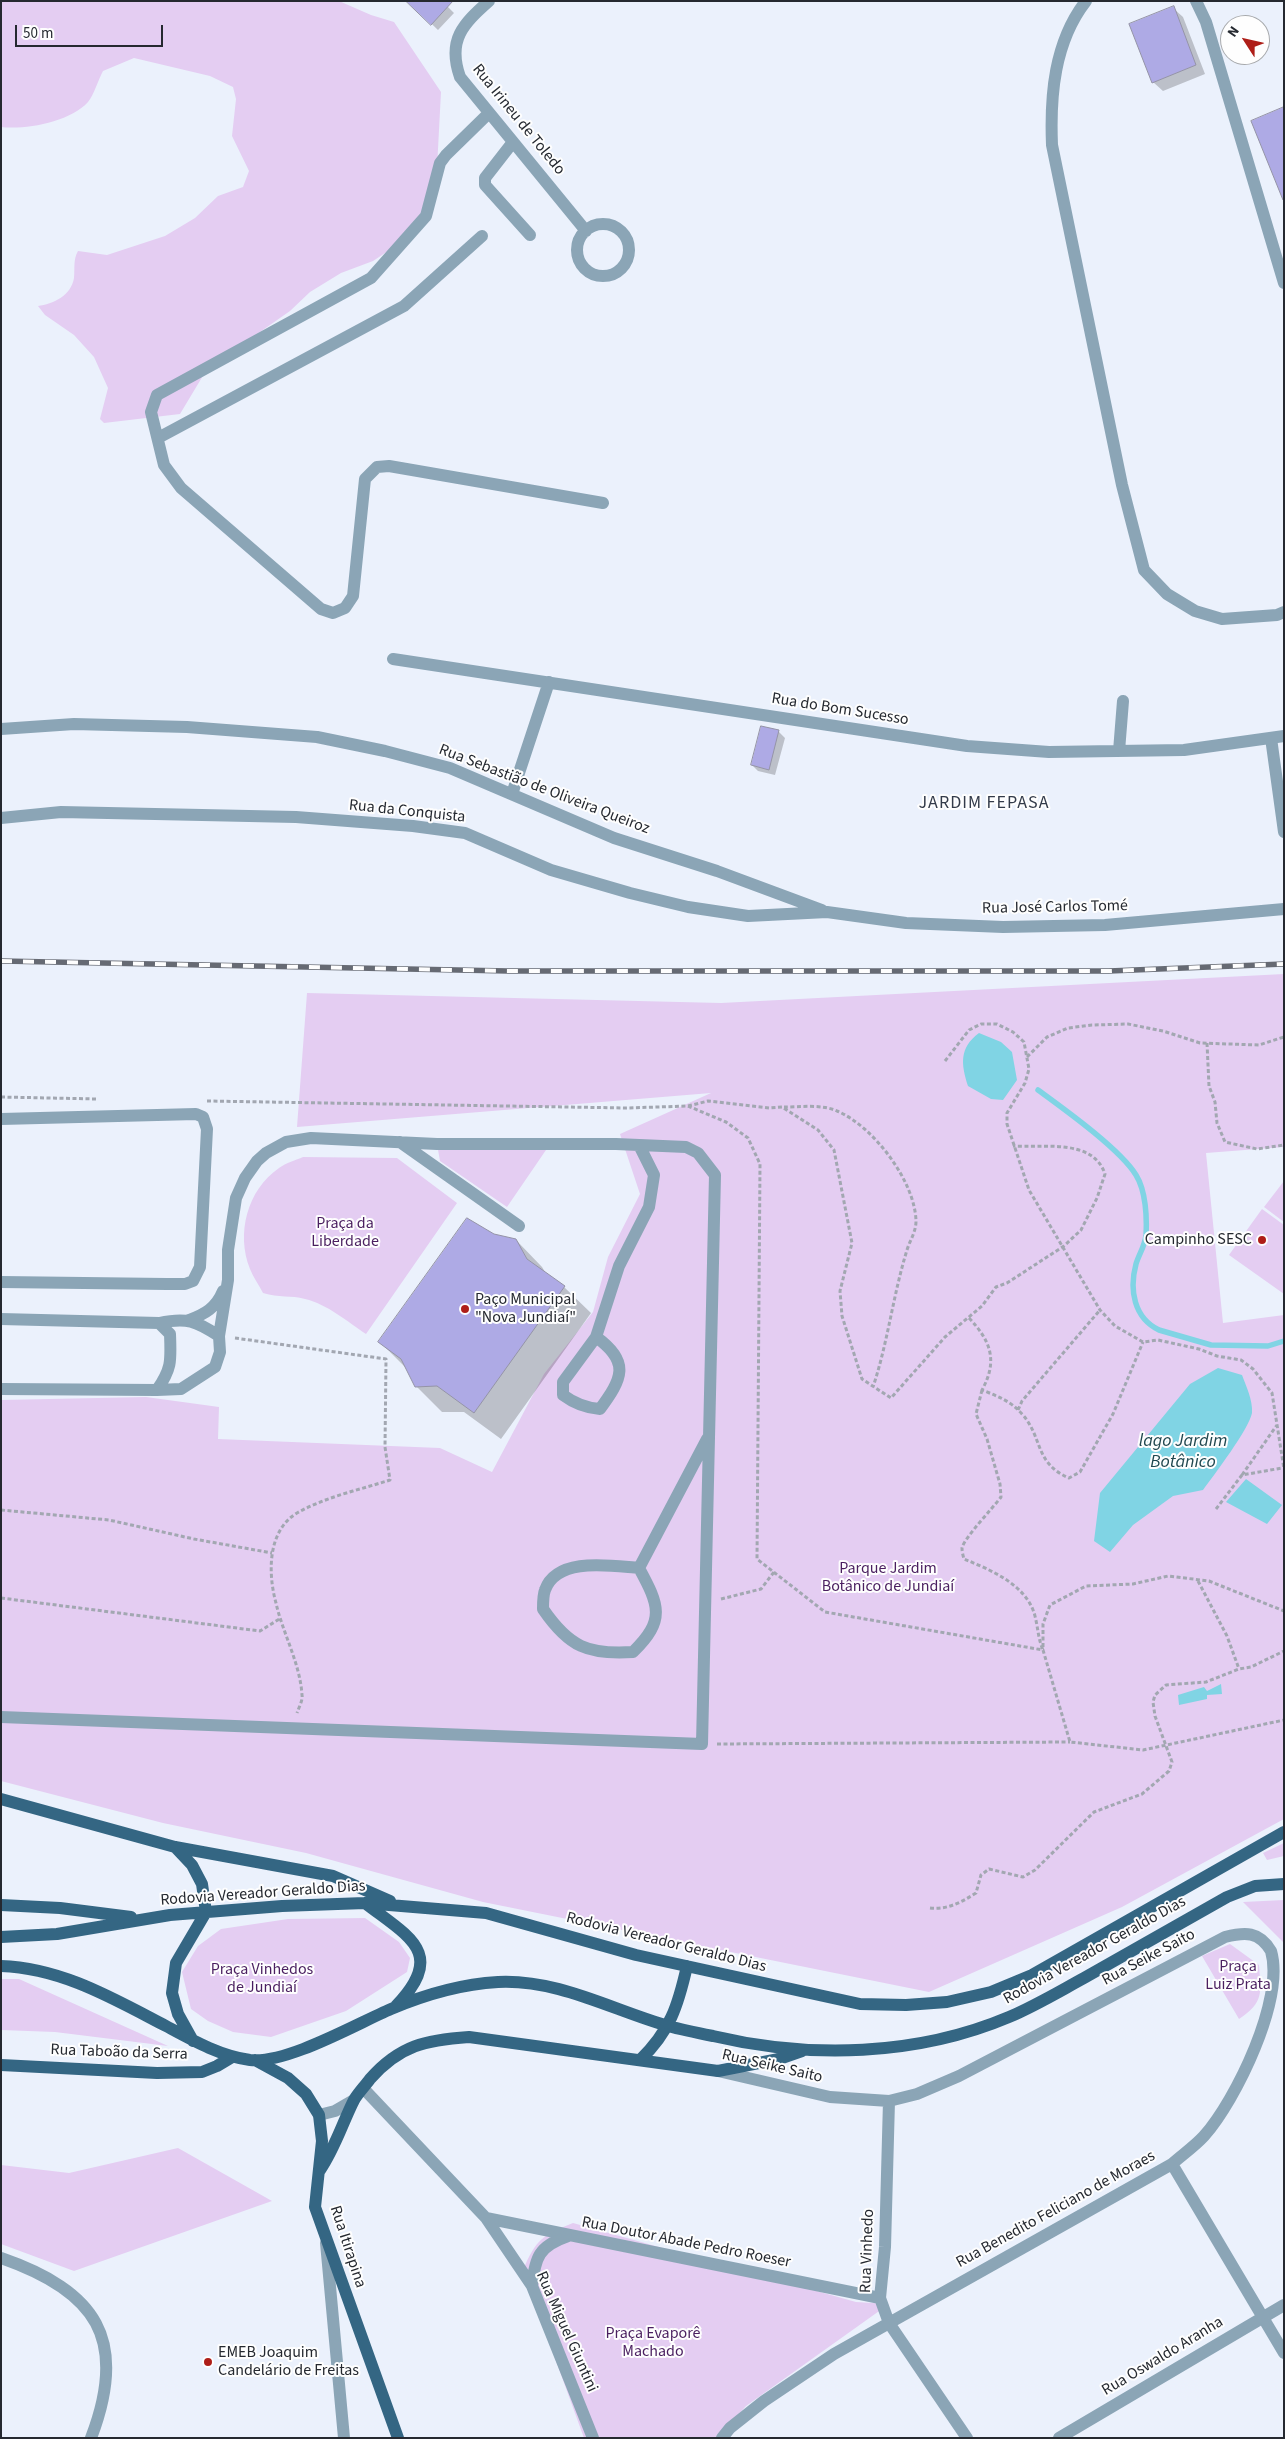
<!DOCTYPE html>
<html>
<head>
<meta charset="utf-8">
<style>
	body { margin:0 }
	#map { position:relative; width:1285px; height:2439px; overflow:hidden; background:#ebf1fc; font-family:"Source Sans 3",sans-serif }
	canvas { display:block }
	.frame { position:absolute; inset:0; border:2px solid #252930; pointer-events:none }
	.north { position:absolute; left:1220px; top:15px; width:50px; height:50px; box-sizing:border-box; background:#fefefe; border:1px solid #a7a9ac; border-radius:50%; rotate:305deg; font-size:14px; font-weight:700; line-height:20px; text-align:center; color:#252930 }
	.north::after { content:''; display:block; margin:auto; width:18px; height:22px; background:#ae1e18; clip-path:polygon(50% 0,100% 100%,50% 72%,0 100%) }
	.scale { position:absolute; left:15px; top:25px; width:148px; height:22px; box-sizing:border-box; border:2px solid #252930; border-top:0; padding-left:6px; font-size:15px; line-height:18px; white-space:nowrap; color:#252930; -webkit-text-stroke:4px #fefefe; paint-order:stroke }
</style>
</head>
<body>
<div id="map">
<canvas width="1285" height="2439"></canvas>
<div class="frame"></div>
<div class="north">N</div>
<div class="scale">50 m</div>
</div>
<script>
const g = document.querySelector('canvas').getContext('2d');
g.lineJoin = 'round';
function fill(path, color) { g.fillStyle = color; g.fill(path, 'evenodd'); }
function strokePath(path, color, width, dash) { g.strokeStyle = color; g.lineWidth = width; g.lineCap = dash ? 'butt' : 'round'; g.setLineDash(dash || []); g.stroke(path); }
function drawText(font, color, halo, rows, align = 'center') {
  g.font = font + ' "Source Sans 3",sans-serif'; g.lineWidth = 4; g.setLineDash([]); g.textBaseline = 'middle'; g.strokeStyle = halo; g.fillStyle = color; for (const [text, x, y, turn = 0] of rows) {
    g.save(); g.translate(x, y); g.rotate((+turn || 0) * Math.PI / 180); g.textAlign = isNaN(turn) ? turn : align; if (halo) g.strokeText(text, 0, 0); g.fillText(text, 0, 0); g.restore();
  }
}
fill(new Path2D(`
	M1,1H339L371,15L394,22L441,92L437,168L426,214L388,251L373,261L341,273L310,292L290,311L207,369L180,414L104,423L100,419L108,388L94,357L74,335L45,315L38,306C53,304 71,296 74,278C75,268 73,260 78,251L107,255L165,236L195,218L218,196L243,187L249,171L232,136L236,99L233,87L210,76L134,58L103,71C98,80 94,95 88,102C70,122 26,130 1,127Z
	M1284,974V1147L1206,1153L1223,1323L1284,1315V1819L1122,1907L929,1992L483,1902L306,1853L163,1823L1,1781V1400L146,1397L219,1407L218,1439L440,1448L492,1472L544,1374L593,1312L608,1257L640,1194L620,1134L711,1093L297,1127L307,993L721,1003Z
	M437,1144L546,1150L507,1207L440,1161Z
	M303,1157L397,1158L457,1203L366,1334C348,1322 327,1304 305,1299C291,1295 279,1298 263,1293C259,1285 253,1277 250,1269C236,1234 247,1190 279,1168C286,1163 296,1160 303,1157Z
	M1284,1181V1222L1264,1207Z
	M1262,1209L1284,1225V1294L1229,1255Z
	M1284,1843V1856L1267,1860L1263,1853Z
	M1284,1900V1943L1243,1902Z
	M365,1918L399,1942L410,1958L407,1972L346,2011L271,2037L233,2032L208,2021L191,2009L182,1972L198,1946L221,1929L288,1919Z
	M1230,1944L1259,1965C1261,1994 1264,2002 1239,2019L1202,1956Z
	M1,1979H19L168,2046L55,2032L1,2030Z
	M178,2148L272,2201L74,2271L1,2244V2165L69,2173Z
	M573,2223L856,2302L889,2304L746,2406L717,2438H584L523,2270C536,2240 542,2235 573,2223Z`), '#e4cdf2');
fill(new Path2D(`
	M979,1033L1001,1042L1012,1052L1017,1080L1003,1100L991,1099L968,1086C961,1064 959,1048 979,1033Z
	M1218,1368L1242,1375C1246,1386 1253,1400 1252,1413C1249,1429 1214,1475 1203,1490L1173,1496L1133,1525L1110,1552L1094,1541L1100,1493L1190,1384Z
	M1246,1479L1282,1505L1267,1524L1226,1502Z
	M1221,1684L1222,1694L1207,1695V1699L1179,1705L1178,1695L1204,1687L1207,1691Z`), '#80d4e4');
fill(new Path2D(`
	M408,1H442L454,13L438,30Z
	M1173,8L1183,17L1205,74L1163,91L1153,82Z
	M762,727L779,732L785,738L775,775L758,771L752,765Z
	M493,1235L516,1240L542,1267L547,1275L564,1287L591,1313L501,1439L464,1412H442L416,1386L406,1368L380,1342Z`), '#0003');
strokePath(new Path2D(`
	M1038,1090C1064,1109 1120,1149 1136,1175C1146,1191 1147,1218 1146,1235C1145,1246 1139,1254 1136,1264C1129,1290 1134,1318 1159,1330L1211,1345L1268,1346L1284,1341`), '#80d4e4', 5.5);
const building = new Path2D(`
	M406,1H453L431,25Z
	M1174,6L1196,65L1152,83L1129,24Z
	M1284,107V200H1283L1251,121Z
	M761,726L779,730L769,770L751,765Z
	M467,1218L494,1234L516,1239L527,1259L565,1286L474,1413L437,1386L415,1387L401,1359L378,1342Z`);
fill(building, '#aeaae5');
strokePath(building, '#9493a6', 1);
strokePath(new Path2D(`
	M1207,1043L1209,1086L1215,1102L1217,1123L1225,1142L1257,1149L1284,1145
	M1027,1057L1047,1037L1068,1028L1092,1025L1128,1024L1163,1031L1200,1043L1259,1045L1284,1037
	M945,1061L969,1030L981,1024H997L1013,1032L1024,1042L1029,1069L1025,1083L1007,1113V1124L1029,1190L1100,1310L1115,1326L1143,1342L1158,1340L1199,1349L1217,1356L1241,1360L1253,1369L1272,1393L1284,1469
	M1,1097L98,1099
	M207,1101L626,1108L688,1106L726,1122L748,1138L760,1164L757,1559L825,1612L1043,1650L1070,1742L1143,1750L1284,1720
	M688,1106L708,1101L769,1108L782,1107L818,1130L834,1150L852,1243L840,1291L842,1316L862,1379L891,1398L945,1337L982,1306L996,1287L1007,1283L1064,1246L1081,1230L1097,1198L1105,1174C1093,1138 1043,1148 1013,1146
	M784,1107C800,1107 822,1104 837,1111C873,1126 915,1181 916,1221C916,1232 910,1240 907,1250C893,1295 888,1342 873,1387
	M969,1318C991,1341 998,1361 982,1390C997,1396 1011,1401 1022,1414C1043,1437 1034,1463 1069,1478L1080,1472L1113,1414L1143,1342
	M235,1338L386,1359L385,1447L390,1480C359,1490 325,1497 297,1513C267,1531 268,1574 276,1603C283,1634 300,1663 302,1695C303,1700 299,1707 297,1713
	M982,1390L976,1414L987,1439L1000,1484L1001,1497C993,1508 964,1538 962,1548C962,1551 963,1556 964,1559C991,1570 1027,1585 1035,1616C1038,1628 1038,1638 1043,1650
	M1018,1410L1022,1401L1100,1310
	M1242,1475L1277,1425
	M1216,1509L1242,1475L1282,1468
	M1,1510L109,1520L194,1539L272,1553
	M1198,1581L1227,1636L1239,1669
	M1,1598L260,1631L281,1618
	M721,1599L761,1589L774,1572
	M1043,1647V1624L1050,1605L1086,1586L1133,1584L1168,1576L1209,1581L1284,1611
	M717,1744L1070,1742
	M930,1908C947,1910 962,1902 976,1893L981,1875L989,1869L1023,1877L1035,1870L1094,1812L1142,1794L1169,1771L1172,1762L1155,1716L1153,1702L1155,1695L1166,1685L1206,1682L1239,1669L1251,1667L1284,1651`), '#a2a7b1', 3, [4, 2.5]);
strokePath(new Path2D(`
	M489,1C463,24 447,40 460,77L586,231
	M1086,1C1054,42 1050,96 1052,145L1122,485L1144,570L1167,594L1195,611L1222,619L1277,615L1284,612
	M1196,1L1206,22L1284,283
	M489,113L446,155L440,163L426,216L371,278L157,395L151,412L164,465L181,488L321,609L333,613L345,608L353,596L365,479L377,467L389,466L603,503
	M513,142L485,178V185L530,235
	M577 250a26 26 0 1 1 52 0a26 26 0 1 1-52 0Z
	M158,438L404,306L482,236
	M393,659L967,746L1049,752L1184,750L1284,736
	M1,729L74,724L187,727L317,737L385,751L450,768L614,838L717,871L822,910
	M1271,738L1284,832
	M1119,751L1123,701
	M512,794L549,682
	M1,818L61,812L296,817L413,826L465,833L551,870L630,893L688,907L748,916L827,912L906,923L1003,927L1105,925L1284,909
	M1,1119L196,1114L203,1117L207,1129L200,1267L193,1281L185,1284H167L1,1282
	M400,1142L519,1226
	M1,1319L159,1323L170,1334C171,1361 172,1368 157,1390L1,1389
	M189,1320C205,1314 216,1308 223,1291
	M159,1323C187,1317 196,1321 219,1336
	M596,1337C631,1362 622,1379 600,1409C586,1408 575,1404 563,1395V1382L596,1337L619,1266L649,1207L654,1175L639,1145
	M639,1568C612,1566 557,1556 545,1590C543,1595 543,1603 543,1609C569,1647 588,1655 633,1652C666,1620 659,1605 639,1568L707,1439
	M1,1717L702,1744L715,1175L698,1153L686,1147L616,1144H437L311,1138L286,1142L266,1153L257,1161L245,1178L236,1198L228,1250V1280L219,1336L220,1352L215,1367L181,1389L157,1390
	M718,2071L830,2097L889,2101L917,2094L959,2076L1225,1937C1245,1932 1259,1931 1271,1951C1285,1999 1236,2100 1204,2136C1195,2146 1182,2155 1172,2164L834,2354L764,2401L730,2428L722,2438
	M363,2088L486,2218L532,2286L593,2438
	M889,2101L885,2247L880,2298L889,2323L967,2438
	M319,2115L335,2111L354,2100
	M1172,2164L1284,2353
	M486,2218L880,2298
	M326,2243L344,2438
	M1,2258C96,2291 129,2339 91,2438
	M532,2286C535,2257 539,2246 568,2236
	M1059,2438L1284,2305`), '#8ba5b6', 12);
strokePath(new Path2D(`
	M1,1799L175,1847L333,1876L390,1901
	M175,1847L192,1865L202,1884L206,1912L176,1963L172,1993L178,2014L193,2041
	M365,1903C409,1937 447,1953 396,2006
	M1,1905L60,1908L131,1917
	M1,1937L57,1934L170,1915L282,1906L365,1903L486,1913L636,1955L860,2004L906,2005L947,2002L991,1992L1032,1975L1284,1832
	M1,1966C62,1968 114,1999 166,2026C192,2040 220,2056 250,2060C287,2064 356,2024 391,2009C424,1995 463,1984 498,1982C558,1979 612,2010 668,2026C683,2030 698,2033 713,2036C810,2059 917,2056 1009,2017C1035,2006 1060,1991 1084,1978C1132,1951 1180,1924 1227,1897L1255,1886L1284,1884
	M255,2060L288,2078L306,2094L319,2115L322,2141L315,2207L398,2438
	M640,2060C670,2031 678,2006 687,1966
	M1,2065L157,2073L202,2072L217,2066L232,2057
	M320,2170C335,2148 342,2124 354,2100C358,2093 365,2086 370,2079C400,2045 426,2040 469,2037L718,2071L779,2059L802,2051`), '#346683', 12);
const rail = new Path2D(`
	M1,961L508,971H1109L1284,964`);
strokePath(rail, '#666a73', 5.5);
strokePath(rail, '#fefefe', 4, [11]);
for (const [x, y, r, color] of [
	[1262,1240,5,"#ae1e18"],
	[465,1309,5,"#ae1e18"],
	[208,2362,5,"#ae1e18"]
]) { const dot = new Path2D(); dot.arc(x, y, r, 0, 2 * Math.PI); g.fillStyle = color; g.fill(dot); strokePath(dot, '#fefefe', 2); }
drawText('16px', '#252930', '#fefefe', [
	["Rua Irineu de Toledo",518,120,51],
	["Rua do Bom Sucesso",840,710,9],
	["Rua Sebastião de Oliveira Queiroz",544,790,21],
	["Rua da Conquista",407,812,6],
	["Rua José Carlos Tomé",1055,908,-1],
	["Rodovia Vereador Geraldo Dias",263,1894,-4],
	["Rodovia Vereador Geraldo Dias",666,1943,14],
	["Rodovia Vereador Geraldo Dias",1095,1951,-29],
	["Rua Seike Saito",1149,1958,-28],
	["Rua Taboão da Serra",119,2053,2],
	["Rua Seike Saito",772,2067,13],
	["Rua Benedito Feliciano de Moraes",1056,2210,-29],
	["Rua Doutor Abade Pedro Roeser",686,2243,11],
	["Rua Itirapina",347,2247,72],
	["Rua Vinhedo",868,2251,-88],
	["Rua Miguel Giuntini",566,2332,66],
	["Rua Oswaldo Aranha",1163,2357,-31]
]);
drawText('16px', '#4a1f60', '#fefefe', [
	["Praça da",345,1224],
	["Liberdade",345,1242],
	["Parque Jardim",888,1569],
	["Botânico de Jundiaí",888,1587],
	["Praça",1238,1967],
	["Luiz Prata",1238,1985],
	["Praça Vinhedos",262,1970],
	["de Jundiaí",262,1988],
	["Praça Evaporê",653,2334],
	["Machado",653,2352]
]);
drawText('16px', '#252930', '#fefefe', [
	["Campinho SESC",1252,1240,"right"],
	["Paço Municipal",475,1300],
	["\"Nova Jundiaí\"",475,1318],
	["EMEB Joaquim",218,2353],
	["Candelário de Freitas",218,2371]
], 'left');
g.letterSpacing = '1px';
drawText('18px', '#333b4a', '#fefefe', [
	["JARDIM FEPASA",984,804]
]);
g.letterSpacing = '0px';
drawText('italic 18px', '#214850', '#fefefe', [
	["lago Jardim",1183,1442],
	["Botânico",1183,1463]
]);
</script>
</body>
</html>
